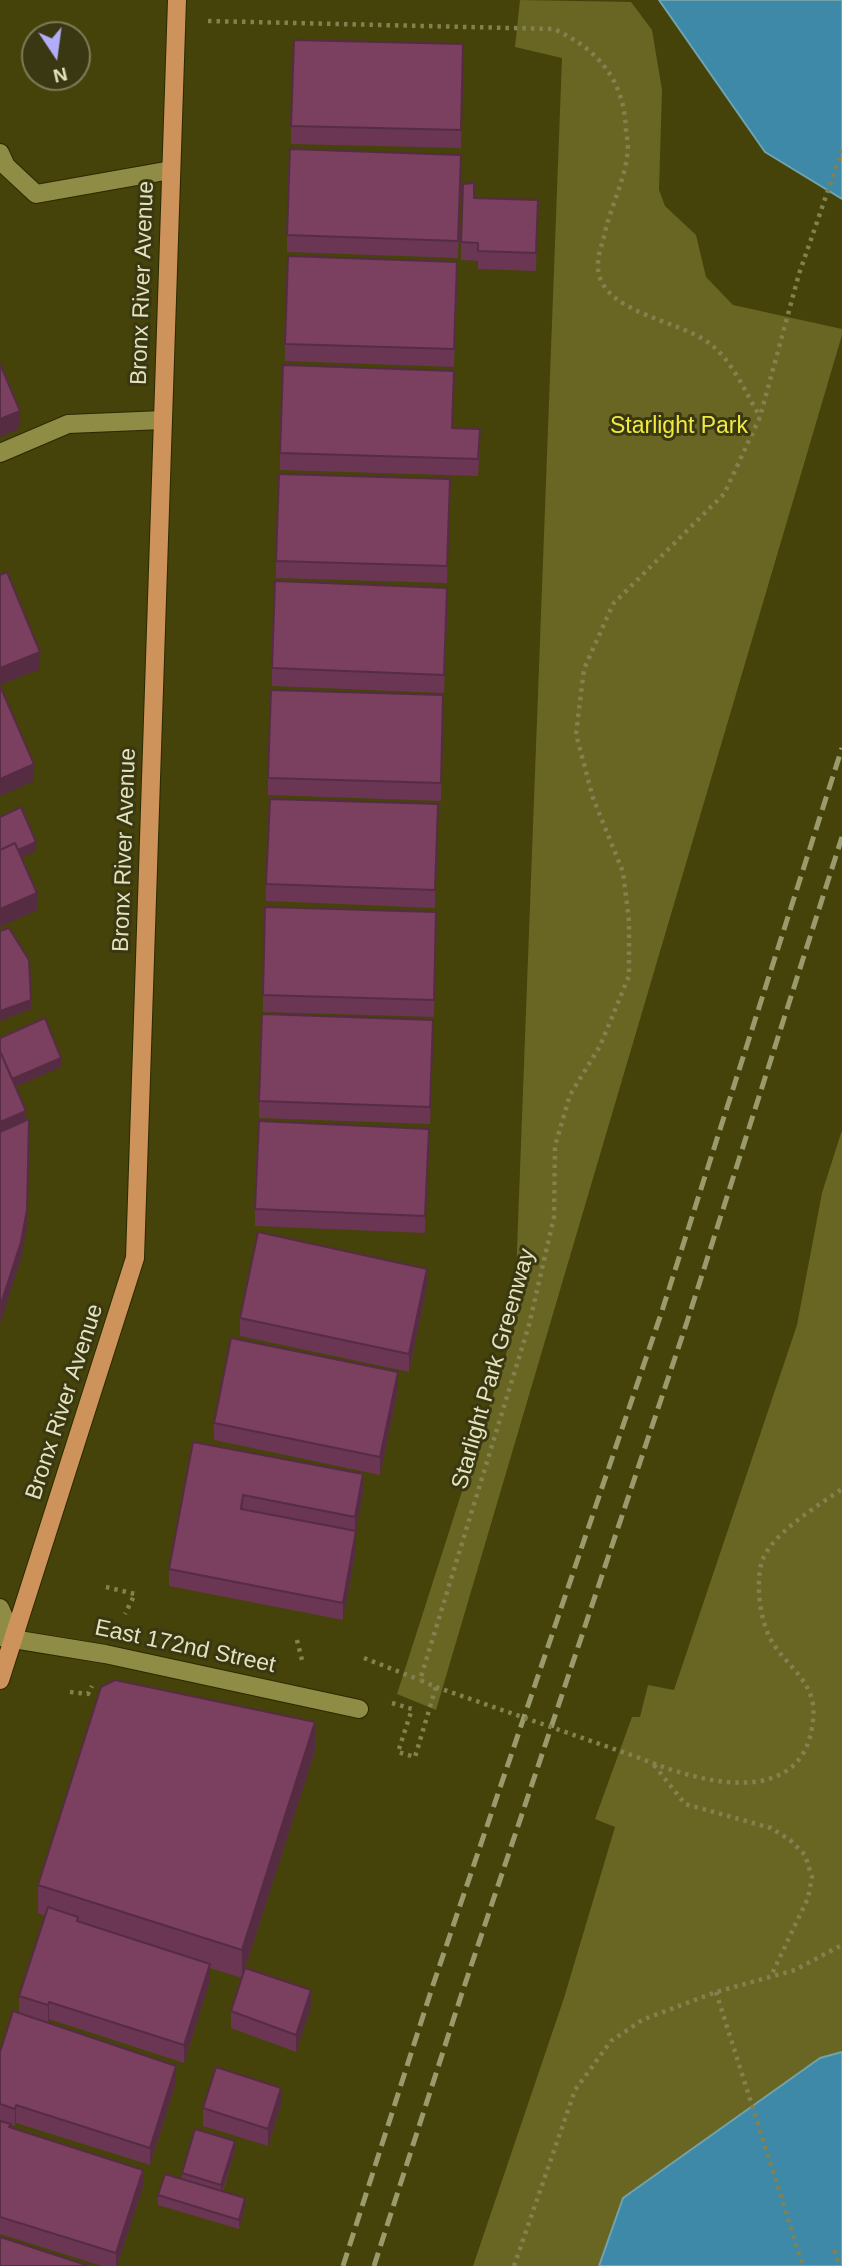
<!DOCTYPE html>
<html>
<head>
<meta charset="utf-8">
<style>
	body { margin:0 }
	#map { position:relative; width:842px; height:2266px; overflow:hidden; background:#454309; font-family:Arial,sans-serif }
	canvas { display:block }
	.north { position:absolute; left:21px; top:21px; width:70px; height:70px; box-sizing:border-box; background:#3a3812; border:2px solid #7e7c57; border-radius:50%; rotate:167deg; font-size:19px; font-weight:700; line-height:28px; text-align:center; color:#e3e3bf }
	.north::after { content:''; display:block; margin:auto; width:24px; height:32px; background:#b2adf9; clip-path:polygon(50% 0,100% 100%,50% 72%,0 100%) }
</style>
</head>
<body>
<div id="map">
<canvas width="842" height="2266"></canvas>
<div class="north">N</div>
</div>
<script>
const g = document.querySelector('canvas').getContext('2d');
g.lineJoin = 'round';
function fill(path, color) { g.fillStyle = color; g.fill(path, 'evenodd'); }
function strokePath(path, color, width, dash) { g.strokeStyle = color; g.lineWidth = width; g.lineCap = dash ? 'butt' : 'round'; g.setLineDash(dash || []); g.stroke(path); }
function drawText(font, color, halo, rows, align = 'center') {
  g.font = font + ' Arial,sans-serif'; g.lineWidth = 6; g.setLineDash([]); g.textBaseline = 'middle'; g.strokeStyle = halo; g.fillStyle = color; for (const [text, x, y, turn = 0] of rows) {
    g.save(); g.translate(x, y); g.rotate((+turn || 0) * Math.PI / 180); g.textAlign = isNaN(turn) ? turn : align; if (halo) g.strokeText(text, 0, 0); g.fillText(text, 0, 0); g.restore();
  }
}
fill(new Path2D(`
	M520,0L631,2L652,30L662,90L659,190L665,206L696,235L706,277L733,305L842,329V335L436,1710L397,1694L514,1329L562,58L515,47Z
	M842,1130V2052L820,2059L623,2198L599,2266H473L564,1998L615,1827L595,1819L632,1717H640L648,1685L674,1690L797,1325L822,1193Z`), '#696624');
const water = new Path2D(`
	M659,0H842V199L765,152Z
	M842,2052V2266H599L623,2198L820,2058Z`);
fill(water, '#3d89a7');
strokePath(water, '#6fa4ae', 2);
const minor = new Path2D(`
	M0,153L6,166L36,194L171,170
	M0,453L68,424L163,420
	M0,1608L13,1639
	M0,1637L105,1654L359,1709`);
const major = new Path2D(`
	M0,1680L135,1258L177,0`);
strokePath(minor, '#2b2902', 20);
strokePath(major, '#2b2902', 20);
strokePath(new Path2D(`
	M208,21L554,29C599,50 624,80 626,130C627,138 629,148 627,157C624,180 612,205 606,228C603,245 595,257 599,275C610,314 678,320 709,343C732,360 746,393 760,417
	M106,1587L135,1594L125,1614
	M297,1640L302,1660
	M364,1658L420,1680
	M70,1692L88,1694L92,1686
	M392,1703L412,1709L398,1752L415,1757L436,1687L420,1680L529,1325L554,1217L555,1146L570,1095L600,1046L629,976V921L623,872L593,798L576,734L584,669L613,604L724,494L760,417L799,274L842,150
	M637,1757C683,1776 773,1806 804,1752C811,1740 816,1714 812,1700C806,1675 781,1660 770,1638C760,1618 756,1587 761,1565C767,1536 819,1505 842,1489
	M654,1765L685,1804L771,1828L790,1840L805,1855L812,1877L808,1898L771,1976
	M716,1992L803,2266
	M834,2250L840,2266
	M514,2266L575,2090L611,2041L642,2020L716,1992L795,1970L842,1945`), '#82814f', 4.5, [3.5, 5]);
strokePath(minor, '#8f8c46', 18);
strokePath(major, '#cd935a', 18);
strokePath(new Path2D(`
	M343,2266L432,1988L661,1314L842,748
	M374,2266L461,1996L687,1322L842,837`), '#9b9a6c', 5, [14, 7]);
strokePath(new Path2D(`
	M436,1687L637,1757`), '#82814f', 4.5, [3.5, 5]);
fill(new Path2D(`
	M463,62L461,148L291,144V126Z
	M461,172L458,258L287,252V235Z
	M474,198L538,200L536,271L478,269V261L461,260V242Z
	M457,280L454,367L285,361V344Z
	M454,389L453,428L480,446L478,476L280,470V453Z
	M450,497L447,583L276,578V561Z
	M447,605L444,693L272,686V668Z
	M443,695L441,801L268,795V778Z
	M438,822L435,908L266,901V884Z
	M436,912L434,1017L263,1012V995Z
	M433,1038L430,1124L259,1118V1101Z
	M429,1147L425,1233L255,1226V1209Z
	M427,1286L409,1372L240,1336V1318Z
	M398,1390L380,1475L214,1440V1423Z
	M193,1442L363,1492L355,1531L356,1549L343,1620L169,1586V1569Z
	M315,1751L242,1978L210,1968V1981L184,2063L49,2019L48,2022L176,2083L150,2165L16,2123L15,2126L11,2125V2127L143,2187L117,2266H102L0,2234V2052L19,2013V1996L45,1916L38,1913V1885Z
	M311,2007L296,2052L231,2028V2011Z
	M281,2105L268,2146L203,2126V2108Z
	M235,2151L223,2191L245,2207L239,2229L158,2205V2195L182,2179V2173Z`), '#6a3653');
fill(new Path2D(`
	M20,411V428L0,437V419Z
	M450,479V497L447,583V566Z
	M40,652V669L0,685V668Z
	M34,764V781L0,796V779Z
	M438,804V822L435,908V890Z
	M36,842V851L0,868V858Z
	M37,893V910L0,927V909Z
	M31,1000V1009L0,1021V1011Z
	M433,1020V1038L430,1124V1107Z
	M61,1058V1067L9,1090V1080Z
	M26,1111V1129L0,1140V1122Z
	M29,1119L27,1227L21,1259L0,1324V1307Z
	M429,1129V1147L425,1233V1216Z
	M427,1269V1286L409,1372V1354Z
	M398,1372V1390L380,1475V1457Z
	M363,1474V1492L355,1535V1517Z
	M356,1531V1549L343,1620V1603Z
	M315,1722V1751L242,1978V1950Z
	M210,1964V1981L184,2063V2045Z
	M311,1990V2007L296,2052V2035Z
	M49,2002V2019L48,2023V2005Z
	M176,2066V2083L150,2165V2148Z
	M281,2088V2105L268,2146V2129Z
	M16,2105V2123L15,2126V2109Z
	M235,2141V2151L221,2194V2185Z
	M143,2170V2187L117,2266H116V2253Z
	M245,2198V2207L239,2229V2220Z`), '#562c43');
const building = new Path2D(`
	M294,40L463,44L461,130L291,126Z
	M290,149L461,155L458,241L287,235Z
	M474,183V198L538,200L536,253L478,251V243L461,242L463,184Z
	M288,256L457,262L454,349L285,344Z
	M0,364L20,411L0,419Z
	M283,365L454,371L452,428L480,429L478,459L280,453Z
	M279,474L450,479L447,566L276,561Z
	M7,572L40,652L0,668V575Z
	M275,581L447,588L444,675L272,668Z
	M0,686L34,764L0,779Z
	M271,690L443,695L441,783L268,778Z
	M270,799L438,804L435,890L266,884Z
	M21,807L36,842L18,850L15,843L0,850V817Z
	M15,843L37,893L0,909V850Z
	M265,907L436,912L434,1000L263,995Z
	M9,928L29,960L31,1000L0,1011V931Z
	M262,1014L433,1020L430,1107L259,1101Z
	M45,1018L61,1058L12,1079L0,1051V1038Z
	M0,1051L26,1111L0,1122Z
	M29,1119L27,1210L21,1242L0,1307V1132Z
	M259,1121L429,1129L425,1216L255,1209Z
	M258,1232L427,1269L409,1354L240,1318Z
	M231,1338L398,1372L380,1457L214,1423Z
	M193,1442L363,1474L355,1517L243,1495L241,1509L356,1531L343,1603L169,1569Z
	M115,1680L315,1722L242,1950L38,1885L101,1687Z
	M48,1907L78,1917L77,1921L210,1964L184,2045L49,2002L48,2005L19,1996Z
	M245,1968L311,1990L296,2035L231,2011Z
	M13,2011L176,2066L150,2148L16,2105L15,2109L0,2104V2052Z
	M216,2067L281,2088L268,2129L203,2108Z
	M0,2121L11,2124L9,2127L143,2170L116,2253L0,2217Z
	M195,2129L235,2141L221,2185L182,2173Z
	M165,2174L245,2198L239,2220L158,2195Z
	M0,2237L89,2266H0Z`);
fill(building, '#7b3f60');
strokePath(building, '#562c43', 2);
drawText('23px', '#e3e3bf', '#3a3812', [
	["Bronx River Avenue",143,283,-88],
	["Bronx River Avenue",125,850,-88],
	["Starlight Park Greenway",494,1369,-74],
	["Bronx River Avenue",65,1402,-72],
	["East 172nd Street",185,1647,12]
]);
drawText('23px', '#f0e942', '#3a3812', [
	["Starlight Park",679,427]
]);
</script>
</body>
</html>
